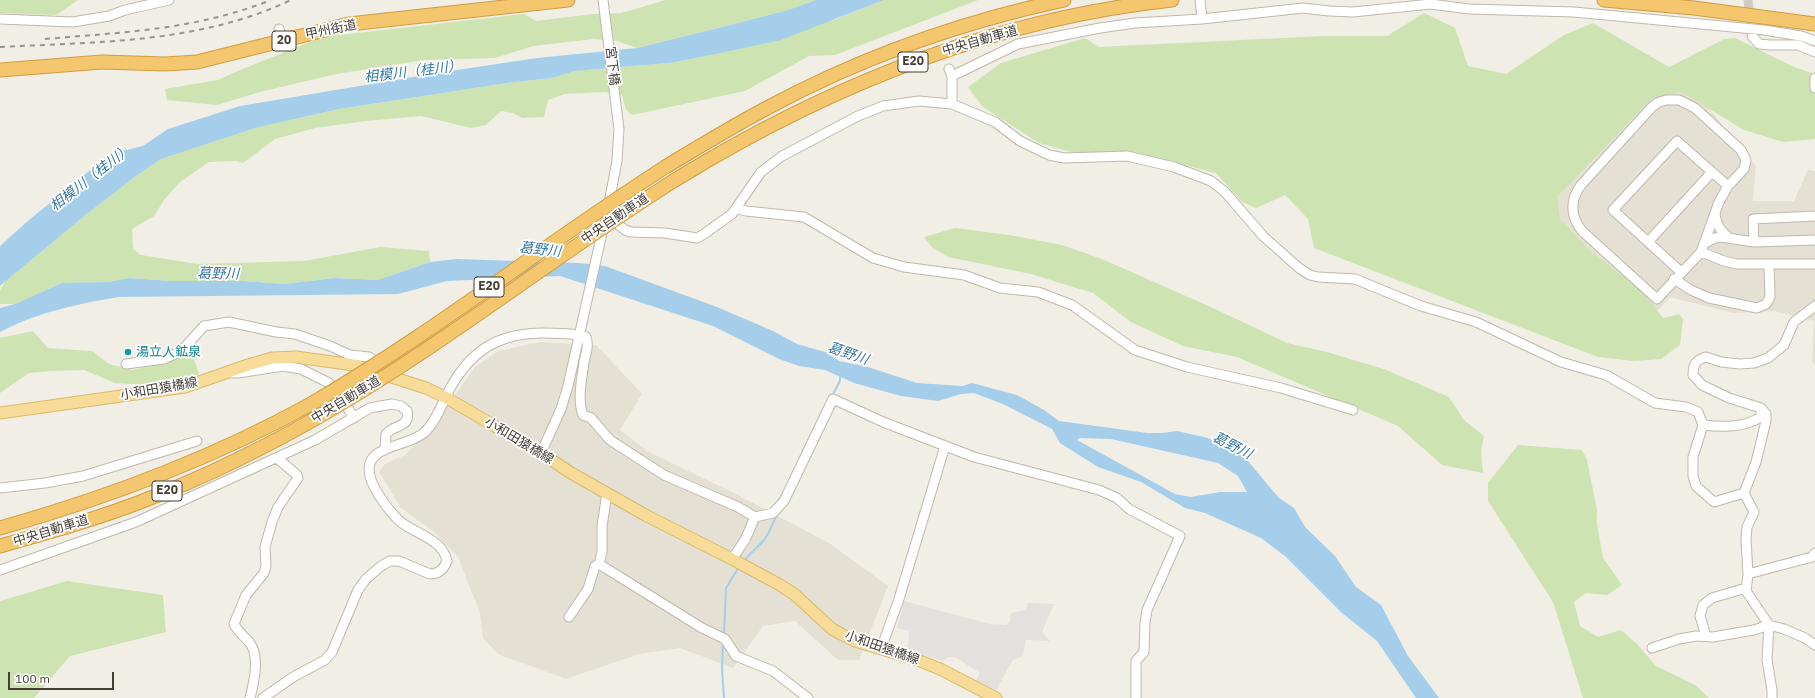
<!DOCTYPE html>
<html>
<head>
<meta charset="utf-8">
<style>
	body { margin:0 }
	#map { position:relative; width:1815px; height:698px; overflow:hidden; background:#f1eee6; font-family:"IBM Plex Sans",sans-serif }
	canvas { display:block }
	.scale { position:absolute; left:8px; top:672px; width:106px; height:18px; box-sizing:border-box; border:2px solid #443e35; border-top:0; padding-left:5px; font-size:12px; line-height:14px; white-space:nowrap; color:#443e35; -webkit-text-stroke:3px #fff; paint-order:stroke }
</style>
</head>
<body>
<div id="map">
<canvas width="1815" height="698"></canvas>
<div class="scale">100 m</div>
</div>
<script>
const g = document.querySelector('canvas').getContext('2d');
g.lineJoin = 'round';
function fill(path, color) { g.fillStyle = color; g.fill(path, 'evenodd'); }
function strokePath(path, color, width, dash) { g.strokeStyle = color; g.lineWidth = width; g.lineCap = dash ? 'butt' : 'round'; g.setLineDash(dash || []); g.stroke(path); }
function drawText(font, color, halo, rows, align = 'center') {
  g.font = font + ' "IBM Plex Sans","Noto Sans JP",sans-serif'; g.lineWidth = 3.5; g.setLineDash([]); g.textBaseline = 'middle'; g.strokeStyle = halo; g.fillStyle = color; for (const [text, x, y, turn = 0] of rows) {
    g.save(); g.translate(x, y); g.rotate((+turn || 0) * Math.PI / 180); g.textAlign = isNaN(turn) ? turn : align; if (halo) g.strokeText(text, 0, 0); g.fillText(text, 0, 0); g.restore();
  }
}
fill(new Path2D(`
	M1657,85L1691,87L1756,166L1753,201H1794L1808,170L1815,171V367L1812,361L1814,321L1775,311L1733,313L1670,297L1656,312L1554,223L1552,195Z
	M540,342L596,345L642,394L620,430L647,451L736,494L829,543L888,586L859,660H838L795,621L763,626L733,668L680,648L639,654L566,679L498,654L483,638L480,613L458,557L433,531L401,508L379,472L385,464L405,455L434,425L475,367L498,351Z`), '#e5e0d4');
fill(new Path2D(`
	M0,0H78L56,15L0,13Z
	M666,0H816L788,10L726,26L637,48L617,41L594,39L533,46L495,58L424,60L336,74L260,92L217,105L167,100L165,89L218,80L233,73L322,37L524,14L536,21L593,14L621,13Z
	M884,0H978L835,55L809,56L745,91L632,115L626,110L622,95L605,92L565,94L548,100L544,117L522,118L513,113L501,111L486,125L471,128L421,116L366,121L315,128L275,139L243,163L236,161L209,162L180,182L164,200L154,216L132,229L133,249L141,255L197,264L304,261L380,247L429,251L430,262L379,280L335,278L284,284L244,281H171L129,278L108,282L62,283L15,304H0V291L5,282L83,217L136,176L161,159L259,127L339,109L507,83L552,78L575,71L669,63L834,20Z
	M1424,13L1455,28L1468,66L1506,74L1564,35L1593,23L1669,67L1724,39L1735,38L1794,67L1815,74V139L1783,142L1744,130L1682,92L1652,98L1557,197L1560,219L1590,251L1640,289L1663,318L1679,314L1683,319L1680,345L1661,359L1634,361L1598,357L1314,248L1308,219L1285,195L1256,208L1242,202L1216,173L1160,159L1107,152L1075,153L1039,143L983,107L968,87L1001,63L1085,38L1099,47L1322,36H1387Z
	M955,228L1009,235L1062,245L1102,259L1213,308L1287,343L1327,352L1384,369L1449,397L1464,420L1484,436L1481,450L1483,473L1442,465L1398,426L1237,357L1183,346L1131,322L1093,293L1031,274L948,257L932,247L924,237Z
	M33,331L48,348L92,351L109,364L133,370L183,356L193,355L199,375L176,385L163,386L115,383L84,370L51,371L29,373L0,393V338Z
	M1518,445L1582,450L1587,460L1597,510V524L1603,558L1622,585L1607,595L1586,593L1574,602L1580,626L1598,637L1621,630L1637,644L1656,666L1695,685L1709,698H1583L1553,602L1488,501V483Z
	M67,581L163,595L166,632L70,656L34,698H0V601Z`), '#cde3b1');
fill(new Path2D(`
	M904,601L989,624L1006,625L1010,622L1011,613L1026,610L1028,603L1054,604L1042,632L1050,641L1026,640L1023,656L1013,660L996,690L975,682L980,673L955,657H948L943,661L908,650L909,631L897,628Z`), '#e3e0dd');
fill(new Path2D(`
	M816,0H884L781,40L720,53L669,63L575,71L552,78L507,83L339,109L259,127L161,159L136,176L83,217L0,286V246L29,220L110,154L143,146L168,129L240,106L437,73L537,58L637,48L726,26L788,10Z
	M456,259L579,263L605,266L717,307L773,331L797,344L825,352L839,361L868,367L917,383L962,386L972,383L1017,395L1044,410L1059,421L1147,433H1162L1177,431L1208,438L1230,447L1247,460L1279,498L1294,508L1305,527L1335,556L1356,587L1381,605L1408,656L1439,698H1416L1377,641L1342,613L1286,557L1261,538L1205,513L1185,508L1141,482L1098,467L1060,443L1052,429L1003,404L974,393L961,394L938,401L901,396L854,383L825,370L799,366L779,359L713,326L560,276L447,281L398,294L119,297C77,304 38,312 0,332V308L15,304L62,283L108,282L129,278L171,281H244L284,284L335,278L378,280L430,262ZM1080,438L1111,439L1218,463L1238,476L1247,492H1220L1191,497L1175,494L1077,440Z`), '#a5ceeb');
strokePath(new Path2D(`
	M832,396L840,381V375
	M803,451L828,401
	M744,561C750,553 758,547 764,540C770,532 773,523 777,514
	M724,635L726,588L739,567
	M723,643L722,668L724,698`), '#a5ceeb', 2);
strokePath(new Path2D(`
	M1748,0L1752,35`), '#cecbc3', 9, [9, 4.5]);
const minor = new Path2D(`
	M603,0L619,129L617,161L608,208
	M1200,0L1202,19
	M0,19L73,22L109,16L125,10L169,0
	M279,29L283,41
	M1752,36L1759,44L1770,45H1798L1815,52
	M949,69L952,76V104
	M952,76L1018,44L1100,28L1135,23L1202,19L1303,8L1329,11L1353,12L1431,4L1469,9L1574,12L1764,30L1801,36L1815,41
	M1815,78V88
	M1666,100H1679L1695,108L1741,150L1746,160L1744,169L1728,186L1719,202L1701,252L1657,299L1582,231C1570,216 1570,200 1581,185L1651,108L1657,103Z
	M737,209L746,211L804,217L873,258L904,267L964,275L1000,288L1038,292L1072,305L1135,350L1187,367L1281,388L1353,410
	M1715,214C1716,225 1721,231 1729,238
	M606,215L625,230L631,232L665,233L697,238L704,234L732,214L761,172L782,156L858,116L883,106L919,101L952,104L995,122L1020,141L1049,155L1064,158L1127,156L1174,167L1211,181L1225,192L1263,236L1299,268L1310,275L1318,277L1355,279L1421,306L1476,322L1561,362L1606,375L1655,403L1686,407L1698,412L1703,425L1693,457V476L1696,486L1714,502L1744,493
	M1648,242L1712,172
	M1754,242L1753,219L1815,216
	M1705,243L1715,238L1721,237L1754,242L1815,240
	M1701,252L1724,261L1737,264H1815
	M1681,272L1613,210L1677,141L1728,186
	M1674,279L1691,290L1709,298L1757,308L1766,304L1770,297L1769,265
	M126,364L164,359L175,354L185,347L204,326L229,322L276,332L295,334L330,346L350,355L369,357L395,375
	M232,373H238L283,366L301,369L329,383L337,391L354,418
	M1703,425C1722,427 1744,428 1761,417V408
	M541,453L561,409L568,386L604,224
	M0,488L45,483L83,476L197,441
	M607,493L602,526V552L599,564L702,628L725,639L736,656L773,671L808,698
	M1744,493L1756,462L1766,421V414L1761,408L1729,398L1702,385L1693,375C1693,364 1696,360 1706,357L1721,362L1740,364L1754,363L1768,358L1784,345L1794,322L1815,306
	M1744,493L1754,512L1747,527L1746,539L1748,574L1746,591L1769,625L1767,660L1772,690V698
	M732,559L745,540L755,517
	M0,570L136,522L315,440L370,408L392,404L401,406L407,411C411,428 394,424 386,434L385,449
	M1748,574L1812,557L1815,553
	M569,617L588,589L595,566L599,564
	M1706,636L1700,616L1703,605L1712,598L1746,588
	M1652,648L1679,639L1696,636L1713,637L1754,630L1769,625L1784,629L1805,638L1815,645
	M881,649L899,599L945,446
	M250,698C254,682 260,657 250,643C245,637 237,631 234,624L246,595L264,573L266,566L265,547L272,522L278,507L298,478L297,475L277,458
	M263,698L293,677L325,660L332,652L358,590L366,579L381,566L390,561H399L430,574C439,574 444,569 447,561C443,540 417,534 402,523C391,514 373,490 370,476C362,444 408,448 425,432C438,419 443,400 452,385C483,331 525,330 580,335L586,337C589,346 586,353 584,362C582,378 577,400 583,415L591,418L610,440L664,475L738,507L755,517L773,513L784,501L833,399L883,422L974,457L1099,490L1117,498L1129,509L1180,536L1147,610L1145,623L1144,652L1136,661V698`);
const major = new Path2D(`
	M0,413L185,387L248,365L272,358L296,357L354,365L426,388L445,397L541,453L571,473L647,516L732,559L780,585L794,594L832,629L841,634L855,641L915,659L940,669L996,698`);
const highway = new Path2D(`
	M1604,0L1694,8L1815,24
	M0,70L102,62L165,64L197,62L349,24L568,0
	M667,166C700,146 733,126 767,108C860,58 961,22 1064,0
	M675,180C826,87 994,19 1172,0
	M0,528C107,498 211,459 309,405
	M0,546C50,532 100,518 148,499C209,475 268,446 325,413`);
strokePath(minor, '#bfb8ac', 11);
strokePath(major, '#dbb96a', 13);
strokePath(highway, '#d29c3f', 15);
strokePath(minor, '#fff', 9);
strokePath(major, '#f7dc99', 11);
strokePath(highway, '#f4c76e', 13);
strokePath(new Path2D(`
	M45,39C125,32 195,30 271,0
	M0,47C98,42 201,43 291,0`), '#949494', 2, [5, 5]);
const highwayBridge = new Path2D(`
	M309,405C434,333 546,243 667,166
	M325,413C446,343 556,255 675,180`);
strokePath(highwayBridge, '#d29c3f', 15, []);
strokePath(highwayBridge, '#f4c76e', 13);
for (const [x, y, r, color] of [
	[128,352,4,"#0f9aa8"]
]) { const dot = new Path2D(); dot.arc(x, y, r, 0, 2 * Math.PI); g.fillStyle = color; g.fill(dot); strokePath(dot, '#fff', 1.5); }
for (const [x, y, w] of [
	[284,41,24],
	[913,62,30],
	[489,287,30],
	[167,491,30]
]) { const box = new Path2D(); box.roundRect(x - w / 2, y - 10, w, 20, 3); g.fillStyle = '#fff'; g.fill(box); strokePath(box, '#443e35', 1); }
drawText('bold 12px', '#443e35', null, [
	["20",284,41],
	["E20",913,62],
	["E20",489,287],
	["E20",167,491]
]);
drawText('13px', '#443e35', '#fff', [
	["甲州街道",331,30,-12],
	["中央自動車道",980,41,-16],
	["宮下橋",612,66,83],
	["中央自動車道",615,219,-34],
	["小和田猿橋線",159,389,-10],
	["中央自動車道",346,400,-31],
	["小和田猿橋線",519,441,31],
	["中央自動車道",51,531,-17],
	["小和田猿橋線",882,648,19]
]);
drawText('13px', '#0d838f', '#fff', [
	["湯立人鉱泉",136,352]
], 'left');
drawText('italic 14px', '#3678a8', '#fff', [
	["相模川（桂川）",413,72,-7],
	["相模川（桂川）",91,178,-38],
	["葛野川",540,250,6],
	["葛野川",218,274,1],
	["葛野川",848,354,19],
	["葛野川",1232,446,27]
]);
</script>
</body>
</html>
